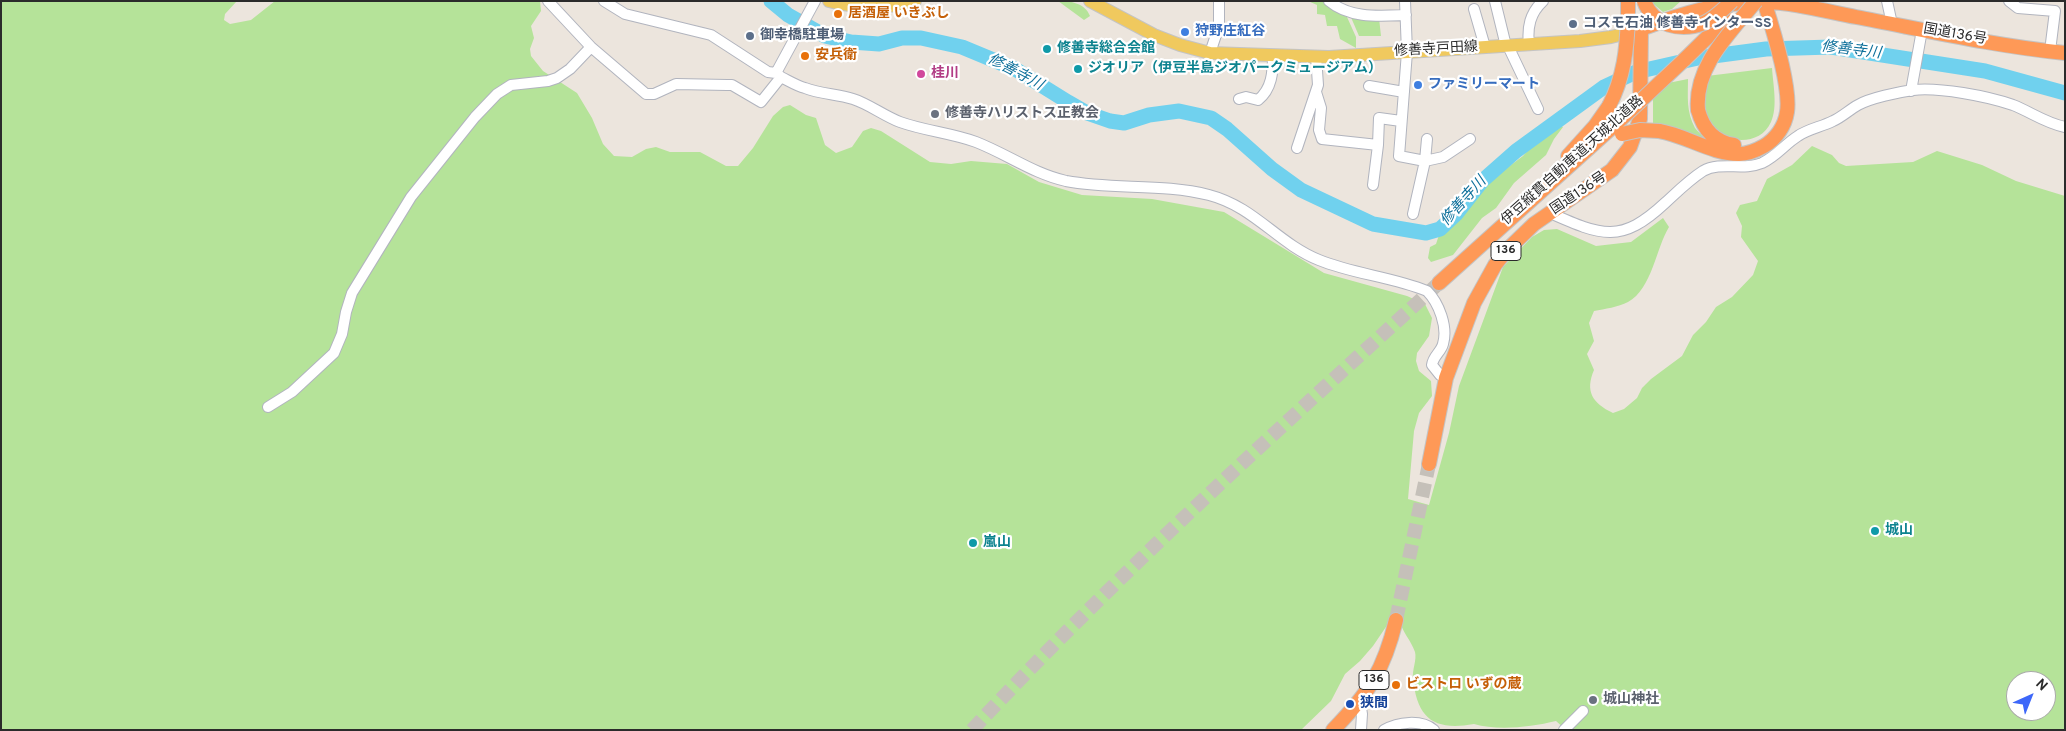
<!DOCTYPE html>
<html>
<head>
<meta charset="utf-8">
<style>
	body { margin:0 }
	#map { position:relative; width:2066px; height:731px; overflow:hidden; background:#ece5dd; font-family:Overpass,sans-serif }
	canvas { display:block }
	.frame { position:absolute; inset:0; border:2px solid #2b2b2b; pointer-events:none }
	.north { position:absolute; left:2006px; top:671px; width:50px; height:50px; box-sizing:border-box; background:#fff; border:1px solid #aaa; border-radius:50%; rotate:44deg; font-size:14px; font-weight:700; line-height:20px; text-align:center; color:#2b2b2b }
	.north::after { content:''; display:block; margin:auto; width:18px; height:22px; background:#3d67f9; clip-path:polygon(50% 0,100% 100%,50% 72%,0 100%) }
</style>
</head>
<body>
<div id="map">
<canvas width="2066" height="731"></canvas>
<div class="frame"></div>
<div class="north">N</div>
</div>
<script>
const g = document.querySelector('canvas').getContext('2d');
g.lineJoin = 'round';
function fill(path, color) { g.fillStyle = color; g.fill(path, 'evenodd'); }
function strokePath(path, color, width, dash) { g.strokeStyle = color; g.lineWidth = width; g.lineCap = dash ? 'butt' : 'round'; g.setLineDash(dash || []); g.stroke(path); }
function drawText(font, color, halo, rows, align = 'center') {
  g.font = font + ' Overpass,"Noto Sans JP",sans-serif'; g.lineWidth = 4.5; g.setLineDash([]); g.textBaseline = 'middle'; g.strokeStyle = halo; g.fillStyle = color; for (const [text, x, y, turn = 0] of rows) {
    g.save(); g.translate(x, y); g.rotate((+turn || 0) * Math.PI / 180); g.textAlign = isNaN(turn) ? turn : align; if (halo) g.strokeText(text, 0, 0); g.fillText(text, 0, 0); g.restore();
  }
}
fill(new Path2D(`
	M1,1H237L225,14L224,20L230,24L251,20L275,1H540L541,11L531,26L534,38L530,49L531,56L543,71L577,93L592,118L603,144L614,156L632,157L646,149L656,147L670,152H700L726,166H738L753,148L773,116L783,107L790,105L806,115L816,118L825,145L836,153L852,147L863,131L871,128L881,131L930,162L951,164L971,161L1007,164L1039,182L1082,195L1152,199L1224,212L1324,273L1407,296L1425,304L1432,318L1429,336L1417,353L1416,361L1419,371L1431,381L1432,396L1419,413L1414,431L1408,499L1429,505L1449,433L1459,386L1503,267L1532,237L1544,230L1557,229L1596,246L1631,242L1663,218L1669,227C1656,248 1652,289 1628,302C1618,307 1605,309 1594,311L1589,323L1594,341L1587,354L1594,370C1585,391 1592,403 1613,413L1624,409L1637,398L1642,388L1651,379L1682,356L1693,335L1706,322L1716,307L1732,297L1753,275L1758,261L1741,237L1742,226L1736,213L1740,205L1757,201L1767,179L1792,165L1812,146L1832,155L1839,163L1846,166L1913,162L1937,151L1982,165L2016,181L2065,196V730H1566L1556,721C1531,727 1498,731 1474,724C1434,731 1417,719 1413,678C1412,670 1417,660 1415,652C1411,640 1402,632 1400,621L1392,618L1373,646L1360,661L1345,674L1331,701L1301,730H1ZM2016,681H2046V711H2016Z
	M1058,1C1071,1 1085,3 1090,16L1084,20Z
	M1308,1H1324L1334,10L1347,17L1356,37V48L1340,39L1337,26H1327L1325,15L1317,14V5Z
	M1650,1H1681L1672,9L1663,12Z
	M1350,15L1379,18L1381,36H1359Z
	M1772,68C1773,84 1778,107 1771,122C1762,143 1735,144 1718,133C1707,125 1701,104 1702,91C1702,86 1705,81 1707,76Z
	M1688,79C1688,97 1686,111 1695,128C1698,132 1703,136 1706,140L1667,126L1653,124V97L1668,83Z
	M1559,125L1563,127L1554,139L1546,155L1514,183L1496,208L1482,218L1453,255L1431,262L1428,258L1430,247L1436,244L1439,235L1464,212L1480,188L1523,156L1537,139L1553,132Z`), '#b5e399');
strokePath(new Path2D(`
	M771,1L788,15L825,36L851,42L879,44L902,38H921L962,47L1015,69L1068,102L1087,113L1110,121L1124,123L1149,115L1179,111L1211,118L1227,129L1272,169L1301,190L1373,224L1426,233L1440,229L1456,214L1482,181L1516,151L1604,87L1636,72L1698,58L1766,49L1831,47L1985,71L2065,93`), '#70d1ee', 15);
strokePath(new Path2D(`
	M1396,620L1429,464
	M972,730C1119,572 1280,428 1439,283`), '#c5c0b9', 14, [14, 7]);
const minor = new Path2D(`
	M548,1L591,47L646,94H654L676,84L727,85H732L761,102L781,77C789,81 797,86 805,88C820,94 837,94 853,99C869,104 884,116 900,122C925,131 952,133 976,142C1007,154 1034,174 1066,181C1113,190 1163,183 1209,195C1255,207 1277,243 1319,260C1353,274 1393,277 1427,291C1439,303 1448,327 1443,344C1441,352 1433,356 1432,365L1440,375L1446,378
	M604,1L625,14L711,35L768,72L776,73L781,77
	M1329,1C1350,19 1380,16 1406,15
	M1405,1L1407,52L1399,156L1425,161L1413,214
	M1495,1L1506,46
	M1887,1L1892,24
	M2009,1L2018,8L2055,11L2050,51
	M1474,9L1485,47
	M1529,45C1527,27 1530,13 1543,1
	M1508,46L1538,109
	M1210,53L1219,26V1
	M776,73L815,1
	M1369,86L1404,92
	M1911,91L1922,30
	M1316,92L1321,108L1319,130L1322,139L1378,145L1379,118L1401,121
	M1239,99L1246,97L1258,100C1272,89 1273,72 1273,55
	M1427,139L1425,161L1443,157L1470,139
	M1297,148L1318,85L1316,56
	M1373,185L1378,145
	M1550,213C1602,236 1621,244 1665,203C1677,192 1689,180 1703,171C1721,161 1743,171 1762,163C1777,156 1785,144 1798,136C1808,129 1821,127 1833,121C1842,117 1849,110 1858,105C1870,98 1899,92 1913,90C1939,87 1987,96 2013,105C2031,112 2045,123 2065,127
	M268,407L292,392L334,353L342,334L346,312L352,293L411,197L475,117L497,94L511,85L548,81L557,78L570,69L591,47
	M1360,702L1362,714L1361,730
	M1384,730C1398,722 1421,719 1434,730
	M1564,730L1583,711`);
const major = new Path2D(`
	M829,1C854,8 890,9 915,1
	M1090,1L1154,35L1180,45L1210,53L1329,57L1580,41L1611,37L1635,31`);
const highway = new Path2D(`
	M1628,16V1
	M1684,60L1727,18
	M1698,110C1703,129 1714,142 1734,145
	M1659,131C1685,135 1712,154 1739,154C1748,154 1757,150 1764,146C1776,139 1785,126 1787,112C1791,87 1772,26 1764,1
	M1568,156L1595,126L1609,106
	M1439,283L1619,121
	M1429,464L1446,378L1474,303L1495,265L1507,250L1534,224L1612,170L1630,147L1640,119L1641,29C1681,14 1719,2 1762,2C1793,2 1825,11 1856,17C1925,30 1995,46 2065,53
	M1333,730C1369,693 1384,670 1396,620`);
strokePath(minor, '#b1b4be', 12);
strokePath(major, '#c4c4c4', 14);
strokePath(highway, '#c4c4c4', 16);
strokePath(minor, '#fff', 10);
strokePath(major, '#f0c95e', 12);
strokePath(highway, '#fe9957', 14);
const highwayBridge = new Path2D(`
	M1644,1C1653,26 1681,32 1704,23C1715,18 1724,9 1732,1
	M1609,106C1624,77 1627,49 1628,16
	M1698,110C1694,66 1730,33 1756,1
	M1619,121L1684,60
	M1622,134L1640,130L1659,131`);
strokePath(highwayBridge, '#c4c4c4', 16, []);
strokePath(highwayBridge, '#fe9957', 14);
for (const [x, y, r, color] of [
	[838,14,5,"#e8710a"],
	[1573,24,5,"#5c6f8a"],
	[1185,32,5,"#3f7fe0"],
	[750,36,5,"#5c6f8a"],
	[1047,49,5,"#0f9aa8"],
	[805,56,5,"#e8710a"],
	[1078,69,5,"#0f9aa8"],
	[921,74,5,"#d1479c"],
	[1418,85,5,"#3f7fe0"],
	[935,114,5,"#6b7280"],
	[1875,531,5,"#0f9aa8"],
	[973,543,5,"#0f9aa8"],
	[1396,685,5,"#e8710a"],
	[1593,700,5,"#6b7280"],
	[1350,704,5,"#1a4fb4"]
]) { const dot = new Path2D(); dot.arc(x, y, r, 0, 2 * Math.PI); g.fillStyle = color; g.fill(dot); strokePath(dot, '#fff', 2); }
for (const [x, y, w] of [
	[1506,251,30],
	[1374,680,30]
]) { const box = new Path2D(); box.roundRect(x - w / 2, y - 9.5, w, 19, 4); g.fillStyle = '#fff'; g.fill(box); strokePath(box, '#2b2b2b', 1); }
drawText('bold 12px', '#2b2b2b', null, [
	["136",1506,251],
	["136",1374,680]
]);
drawText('bold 14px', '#c56008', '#fff', [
	["居酒屋 いきぶし",848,14],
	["安兵衛",815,56],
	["ビストロ いずの蔵",1406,685]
], 'left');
drawText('bold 14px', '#4e5e75', '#fff', [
	["コスモ石油 修善寺インターSS",1583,24],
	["御幸橋駐車場",760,36]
], 'left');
drawText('bold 14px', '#366cbe', '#fff', [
	["狩野庄紅谷",1195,32],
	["ファミリーマート",1428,85]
], 'left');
drawText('14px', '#2b2b2b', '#fff', [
	["国道136号",1955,35,10],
	["修善寺戸田線",1436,50,-3],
	["伊豆縦貫自動車道;天城北道路",1573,161,-42],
	["国道136号",1579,194,-34]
]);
drawText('bold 14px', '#0d838f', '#fff', [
	["修善寺総合会館",1057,49],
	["ジオリア（伊豆半島ジオパークミュージアム）",1088,69],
	["城山",1885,531],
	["嵐山",983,543]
], 'left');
drawText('bold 14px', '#b23c85', '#fff', [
	["桂川",931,74]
], 'left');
drawText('bold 14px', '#5b616d', '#fff', [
	["修善寺ハリストス正教会",945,114],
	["城山神社",1603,700]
], 'left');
drawText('bold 14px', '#164399', '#fff', [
	["狭間",1360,704]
], 'left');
drawText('italic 15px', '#0e709b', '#fff', [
	["修善寺川",1851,51,7],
	["修善寺川",1015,73,28],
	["修善寺川",1464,202,-48]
]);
</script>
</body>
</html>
